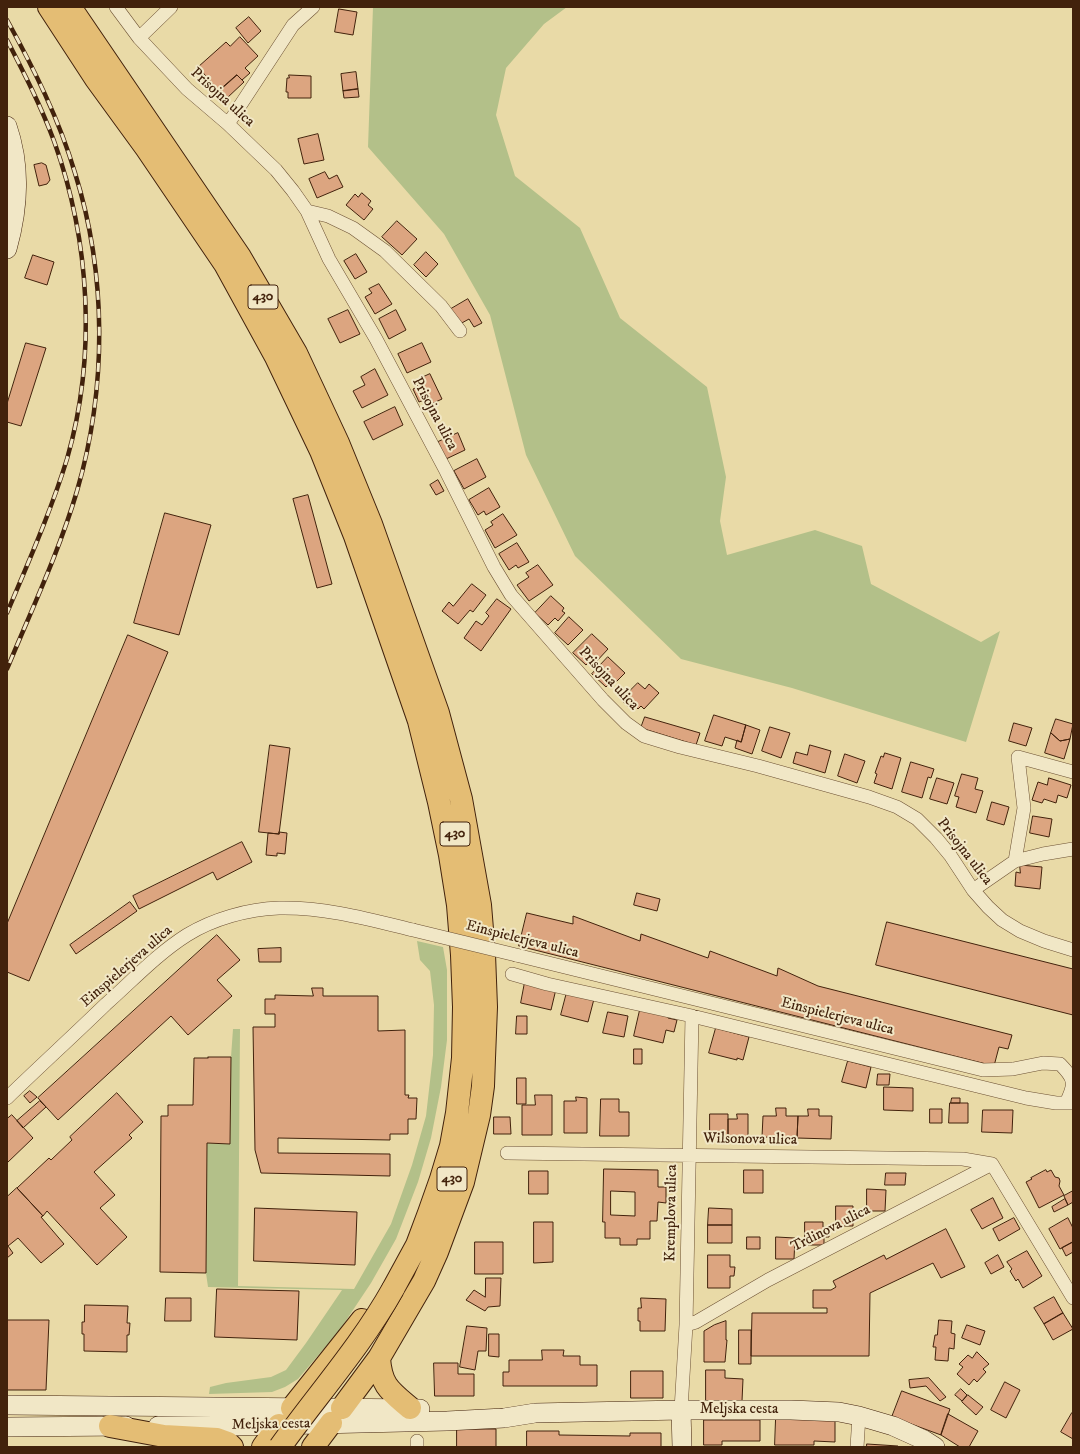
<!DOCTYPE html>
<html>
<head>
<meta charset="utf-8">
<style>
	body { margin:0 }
	#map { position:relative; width:1080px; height:1454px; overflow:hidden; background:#e9daa7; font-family:"IM FELL DW Pica",serif }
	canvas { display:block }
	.frame { position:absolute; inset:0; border:8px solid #42220c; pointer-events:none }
</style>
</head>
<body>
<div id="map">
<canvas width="1080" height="1454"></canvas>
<div class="frame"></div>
</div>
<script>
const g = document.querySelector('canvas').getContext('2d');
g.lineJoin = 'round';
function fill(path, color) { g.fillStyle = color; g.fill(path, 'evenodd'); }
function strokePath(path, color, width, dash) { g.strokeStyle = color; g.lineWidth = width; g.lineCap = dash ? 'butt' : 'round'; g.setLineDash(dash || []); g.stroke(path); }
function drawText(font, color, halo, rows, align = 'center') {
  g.font = font + ' "IM FELL DW Pica",serif'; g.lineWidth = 4; g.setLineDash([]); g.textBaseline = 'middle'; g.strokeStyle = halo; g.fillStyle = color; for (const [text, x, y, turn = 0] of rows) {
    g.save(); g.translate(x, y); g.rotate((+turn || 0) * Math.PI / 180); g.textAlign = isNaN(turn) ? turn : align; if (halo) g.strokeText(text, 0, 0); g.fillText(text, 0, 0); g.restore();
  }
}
fill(new Path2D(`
	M373,7H567L544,24L506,68L496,115L515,176L580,228L620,318L707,387L726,477L720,521L727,555L815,530L862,546L871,584L981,642L1000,631L966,742L792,688L681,659L575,556L526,455L490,315L444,234L368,147Z
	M417,941L443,947L447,970V1040L441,1087L431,1138L418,1182L396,1239L371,1283L339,1331L298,1379L285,1387L272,1392L209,1394L210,1387L226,1383L271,1377L286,1370L306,1343L342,1290L208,1287L206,1273L207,1143L230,1144L231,1057L233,1029H240L238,1286L354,1289L391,1224L412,1165L426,1116L433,1055L434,1005L430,971L420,960Z`), '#b3c089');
const building = new Path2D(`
	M339,9L357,12L353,35L335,32Z
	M249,17L261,31L248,43L236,28Z
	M240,37L258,56L245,68L250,73L242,80L237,75L219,91L198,67L226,42L230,46Z
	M356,72L358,89L343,91L341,74Z
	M237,75L244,82L227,98L220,90Z
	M289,75L311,76V98H288V92H286L287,78H289Z
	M358,89L359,97L344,98L343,91Z
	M318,134L324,160L304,164L298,139Z
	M42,163L46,165L50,180L47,184L39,186L34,165Z
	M325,172L329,179L337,175L343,187L317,198L309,179Z
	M362,193L371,201L368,205L373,209L364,220L346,205L355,194L358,197Z
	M397,221L417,239L402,255L382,237Z
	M426,252L438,264L426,277L414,265Z
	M356,254L367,272L355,279L344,261Z
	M33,255L54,262L47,285L25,278Z
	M379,284L392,304L375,314L365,297L372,293L369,289Z
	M468,299L482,323L474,327L469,319L460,324L451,309Z
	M348,310L360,334L340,343L328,319Z
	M396,310L406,330L389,339L379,319Z
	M26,343L46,348L21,426L7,422V404Z
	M422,343L431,362L407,373L398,354Z
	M375,369L388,395L362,408L353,391L365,385L361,377Z
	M430,374L442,399L427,406L424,400L419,402L413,389L418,387L415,381Z
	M395,407L403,425L373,440L364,422Z
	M458,433L465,450L446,459L438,442Z
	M477,459L486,477L464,489L454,471Z
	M438,480L444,491L436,495L430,485Z
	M489,488L500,507L486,515L484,511L478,515L469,500Z
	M308,495L332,584L317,588L293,499Z
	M165,513L211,525L179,635L134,623Z
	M503,514L517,535L495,548L485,530L493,525L491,522Z
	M517,543L529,562L518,568L516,565L509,570L499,554Z
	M538,565L553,585L529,601L517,585L529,577L526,573Z
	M472,584L486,595L473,612L470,610L458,624L442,611L449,602L453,606Z
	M551,596L564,608L562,611L565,613L558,621L555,618L548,625L535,613Z
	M497,599L511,609L481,651L464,638L476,621L482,625L489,616L486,613Z
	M569,617L583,630L568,645L555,633Z
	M592,634L608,649L595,663L591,660L586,665L573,653Z
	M128,635L168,652L29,981L7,972V924Z
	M608,657L625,673L616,682L613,680L606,687L592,674Z
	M638,683L645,689L649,684L659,693L644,709L641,706L638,709L636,707L633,711L621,700Z
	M714,715L746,725L741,742L725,737L722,746L705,741Z
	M645,717L700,733L696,745L641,728Z
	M1056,719L1073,724L1070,739L1060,741L1051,733Z
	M1014,723L1032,728L1026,746L1009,741Z
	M746,725L760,730L752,754L735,748L737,740L741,742Z
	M770,727L790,733L781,758L762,751Z
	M1051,733L1060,741L1070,739L1064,759L1045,753Z
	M270,745L290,748L279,834L259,832Z
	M810,745L831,751L825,773L793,763L796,752L807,755Z
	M885,753L901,758L892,789L874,783L877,774L875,773L881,756L883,757Z
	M845,754L865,761L857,783L838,776Z
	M911,762L934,769L931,778L928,777L922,798L902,792Z
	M962,774L978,778L975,789L983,791L976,813L956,807L959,797L955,796Z
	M937,778L954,783L947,804L930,799Z
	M1049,778L1071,785L1067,798L1058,795L1056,803L1044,799L1042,803L1032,800L1038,782L1047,785Z
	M992,802L1009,807L1004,825L987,820Z
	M1033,816L1052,819L1049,837L1030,833Z
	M279,832L287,833L285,854L277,853V856L266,855L268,833L279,834Z
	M242,842L252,862L217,880L213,872L139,909L133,896Z
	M1020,865L1042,867L1040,889L1015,886L1016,872L1020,873Z
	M637,893L660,899L657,911L634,905Z
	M130,902L137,911L76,954L70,945Z
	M527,913L573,924V916L640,941L641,934L708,958L710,951L777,976L778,968L818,986L1012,1035L1008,1049L999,1047L994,1066L519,946Z
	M887,922L1073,969V1015L876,965Z
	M217,935L240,960L217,980L232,996L188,1035L171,1016L58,1120L38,1098Z
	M281,948V962H259L258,949Z
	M525,982L556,989L551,1010L521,1003Z
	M312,988H323V996H378V1031L405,1030V1095H409L408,1098H417L416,1119H408V1134H390V1140L278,1138V1153L390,1154V1176L261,1173L255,1150L253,1027H275V1014H265V999H275V995L313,996Z
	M567,992L594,999L588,1022L561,1015Z
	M640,1010L668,1016V1018L677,1020L674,1032L666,1030L663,1043L634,1036Z
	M608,1012L628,1016L624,1037L603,1033Z
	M517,1016H527V1034H516Z
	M716,1028L749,1037L743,1060L737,1058V1060L709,1053Z
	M634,1049H642V1064H634Z
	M208,1057H231L230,1144L207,1143L206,1273L160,1272L161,1116H168V1105H193L194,1058H208Z
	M848,1061L871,1067L866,1088L842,1082Z
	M878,1074H890L889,1085H877Z
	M517,1078H526V1104H517Z
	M884,1087L913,1088V1111L884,1110Z
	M30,1091L37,1097L30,1103L24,1096Z
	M117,1093L143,1122L129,1135L132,1138L94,1172L115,1195L100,1208L127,1237L97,1265L47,1211L43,1216L17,1188L49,1158L51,1160L72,1140L70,1137Z
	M535,1095H552V1135H522V1105H535Z
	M576,1097L587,1098V1133H564V1101H576Z
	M952,1098H960V1103H951Z
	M601,1099H619V1112H629V1136H600Z
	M40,1101L46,1107L23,1128L17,1121Z
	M950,1103H968V1123H949Z
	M776,1108H786V1116H798L797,1138L762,1137L763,1116H776Z
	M808,1109H819V1116H832L831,1139L797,1138L798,1116H808Z
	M930,1109H942V1123H930Z
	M983,1110H1013L1012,1133L982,1132Z
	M710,1114H728V1136H710Z
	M737,1114H748V1137L728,1136V1119H737Z
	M12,1115L33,1138L7,1163V1119Z
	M494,1117H510L511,1134H494Z
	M604,1169L658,1170V1187H666V1203L658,1202L657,1221H650V1239H637V1245H620V1238H605V1222H603ZM611,1191L635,1192V1216L611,1215Z
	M744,1170H763V1193H744Z
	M1046,1170L1047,1172L1051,1170L1055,1177L1059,1178L1060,1181L1059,1186L1064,1195L1039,1208L1026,1182L1032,1179L1031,1178Z
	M529,1171H548V1194H529Z
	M886,1173H906L905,1185H885Z
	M17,1188L43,1216L41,1217L64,1244L41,1263L18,1238L8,1246L13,1253L7,1258V1197Z
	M867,1189L886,1190L885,1211H867Z
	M1073,1191V1202L1068,1205L1064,1196Z
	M993,1198L1003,1218L982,1229L971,1210Z
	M1065,1199L1068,1205L1054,1212L1052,1207Z
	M836,1206H853V1226H836Z
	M255,1208L357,1212L355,1265L254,1261Z
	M709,1208L732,1209V1225H708Z
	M1014,1218L1020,1229L999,1241L993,1229Z
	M1068,1218L1073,1228V1242L1060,1249L1049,1229Z
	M534,1222H553V1262L534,1263Z
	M805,1222H823V1227L829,1228V1237H824V1245H805Z
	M708,1225H732V1243H708Z
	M946,1229L965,1267L941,1278L933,1263L870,1293L869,1356H751L752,1313H827V1308H813V1290H831L836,1287L833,1281L884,1255L886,1259Z
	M747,1237H760V1249H747Z
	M776,1237L795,1238L794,1259H776Z
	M475,1242H503V1274H475Z
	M1073,1242V1252L1066,1256L1062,1248Z
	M1027,1251L1042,1276L1023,1288L1018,1279L1016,1281L1010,1271L1012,1269L1007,1262Z
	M708,1255H730V1267H735L734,1276H730V1288H708Z
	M998,1255L1004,1267L991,1274L985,1263Z
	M486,1278H501L500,1306L488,1307L485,1311L466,1300L474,1290L485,1297Z
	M217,1289L299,1291L297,1340L215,1337Z
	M1054,1297L1063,1313L1044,1324L1034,1308Z
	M166,1298H191V1321H165Z
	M641,1298L666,1299L665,1331H640V1321H638V1308H641Z
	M85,1305L128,1306L127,1323H130L129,1335H127V1352L84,1351V1334H82V1322H84Z
	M1063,1313L1073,1329L1053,1340L1044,1324Z
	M7,1320H49L46,1390H7Z
	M939,1320L952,1321L951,1333L955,1334L954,1349L949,1348L948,1361L935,1360L936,1347H933L935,1335H937Z
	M726,1321V1340H727L725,1362H704V1331L714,1325Z
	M967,1325L985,1331L980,1345L962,1338Z
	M467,1326L487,1328L486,1351H478L475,1370L460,1367Z
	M739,1330H751V1364H739Z
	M489,1334H499V1357L489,1356Z
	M542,1350H564L563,1356H580V1365H597V1386H503V1372H509V1360H542Z
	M977,1352L989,1364L983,1369L986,1372L977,1382L974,1379L969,1385L957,1374L963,1367L959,1364L968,1355L972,1358Z
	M434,1363H458V1374H474V1396H435Z
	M706,1370H725V1378L743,1379L742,1401H706Z
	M631,1371H663V1398H631Z
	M929,1378L946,1397L940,1401L926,1386L910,1388L909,1380Z
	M1005,1382L1020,1390L1006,1418L991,1410Z
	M961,1389L967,1395L962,1401L955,1395Z
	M902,1391L950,1409L941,1435L892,1417Z
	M968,1395L983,1407L976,1415L962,1402Z
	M1072,1413L1073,1414V1439L1061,1432Z
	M948,1414L978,1431L969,1447H960L941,1435Z
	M776,1418L835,1419V1442L814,1441V1445H775Z
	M704,1420H760V1441H722V1445H704Z
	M457,1429H496V1447H457Z
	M527,1431H559V1435L630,1436V1433H661V1447H527Z
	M867,1444L898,1446V1447H867Z`);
fill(building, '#dca580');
strokePath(building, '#42220c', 1);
const street = new Path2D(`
	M116,7L139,38L187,89L228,124L276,170L293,191L307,211L329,259L376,339L446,471L494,567L511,595L603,700L626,723L644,736L680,747L758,766L869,797L897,807L917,819L936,838L950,855L973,890L988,907L1002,920L1020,931L1044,941L1073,950
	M139,38L171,7
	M228,124L293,25L313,7
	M307,211L328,216L353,228L385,251L441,306L460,331
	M1015,861L1024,808L1018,757L1073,772
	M973,890L1015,861L1043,854L1073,849
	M516,955L983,1070L1013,1069L1043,1063L1060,1064C1076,1080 1075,1084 1066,1103
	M512,974L547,984L692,1016L1026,1098L1056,1103H1073
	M7,1098C40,1066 73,1036 106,1004C132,981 157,954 187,935C213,919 248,909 279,908C325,907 368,919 413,930
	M507,1153L963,1159L992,1164
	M992,1164L1073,1298
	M686,1325L696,1322L768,1280L992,1164
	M681,1410L686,1325L692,1016
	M417,1447V1441
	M857,1447L859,1416`);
const secondary = new Path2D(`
	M7,126C21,166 18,210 7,249
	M7,1405L420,1409
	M681,1410L682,1447
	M158,1426H232L447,1421L504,1418L535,1413L681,1410H791L839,1412L859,1416L893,1426L924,1440L935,1447
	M7,1427L126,1426`);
const highway = new Path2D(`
	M49,7L96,79L147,149L225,264L276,357L321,451L355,536L419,721L439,802L450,855L458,905L462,955L464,1007L463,1058L457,1113L451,1146L441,1179L429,1213L417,1245L393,1289
	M70,7L240,257L296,353L338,443L371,524L438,713L461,799L480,905L484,954L486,1007L484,1058L483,1086L479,1115L463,1182L437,1252L424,1281L379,1358L342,1408
	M379,1358C381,1386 390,1391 410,1408
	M292,1408L362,1320
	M110,1426L164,1436L217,1439L228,1443L232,1447
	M263,1447L279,1425
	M313,1447L331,1423`);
strokePath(street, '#6c5033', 14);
strokePath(secondary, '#42220c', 20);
strokePath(highway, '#42220c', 24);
strokePath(street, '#f1e7c6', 13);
strokePath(secondary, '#f1e7c6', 19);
strokePath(highway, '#e4bd74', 22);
const rail = new Path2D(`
	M7,20C34,69 59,119 75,173C107,275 107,388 77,491C59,552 31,611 7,669
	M7,40C24,73 41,106 54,141C90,241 97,355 67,459C51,511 28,563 7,613`);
strokePath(rail, '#42220c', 4.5);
strokePath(rail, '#f1e7c6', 3, [9]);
const streetBridge = new Path2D(`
	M413,930L516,955`);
const highwayBridge = new Path2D(`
	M280,1447C318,1394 361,1346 393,1289`);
strokePath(streetBridge, '#6c5033', 14, []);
strokePath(highwayBridge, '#42220c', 24, []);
strokePath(streetBridge, '#f1e7c6', 13);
strokePath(highwayBridge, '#e4bd74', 22);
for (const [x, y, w] of [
	[263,297,30],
	[455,834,30],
	[452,1179,30]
]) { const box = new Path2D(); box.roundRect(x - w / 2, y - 12, w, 24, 3); g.fillStyle = '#f1e7c6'; g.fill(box); strokePath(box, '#42220c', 1); }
drawText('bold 14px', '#42220c', null, [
	["430",263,297],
	["430",455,834],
	["430",452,1179]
]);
drawText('15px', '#42220c', '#f1e7c6', [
	["Prisojna ulica",222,98,42],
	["Prisojna ulica",434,414,62],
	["Prisojna ulica",608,679,47],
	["Prisojna ulica",964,852,52],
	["Einspielerjeva ulica",522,940,14],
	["Einspielerjeva ulica",127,967,-41],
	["Einspielerjeva ulica",837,1017,14],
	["Wilsonova ulica",750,1140,1],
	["Kremplova ulica",672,1213,-89],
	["Trdinova ulica",831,1229,-27],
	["Meljska cesta",739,1410],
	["Meljska cesta",271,1425,-1]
]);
</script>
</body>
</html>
